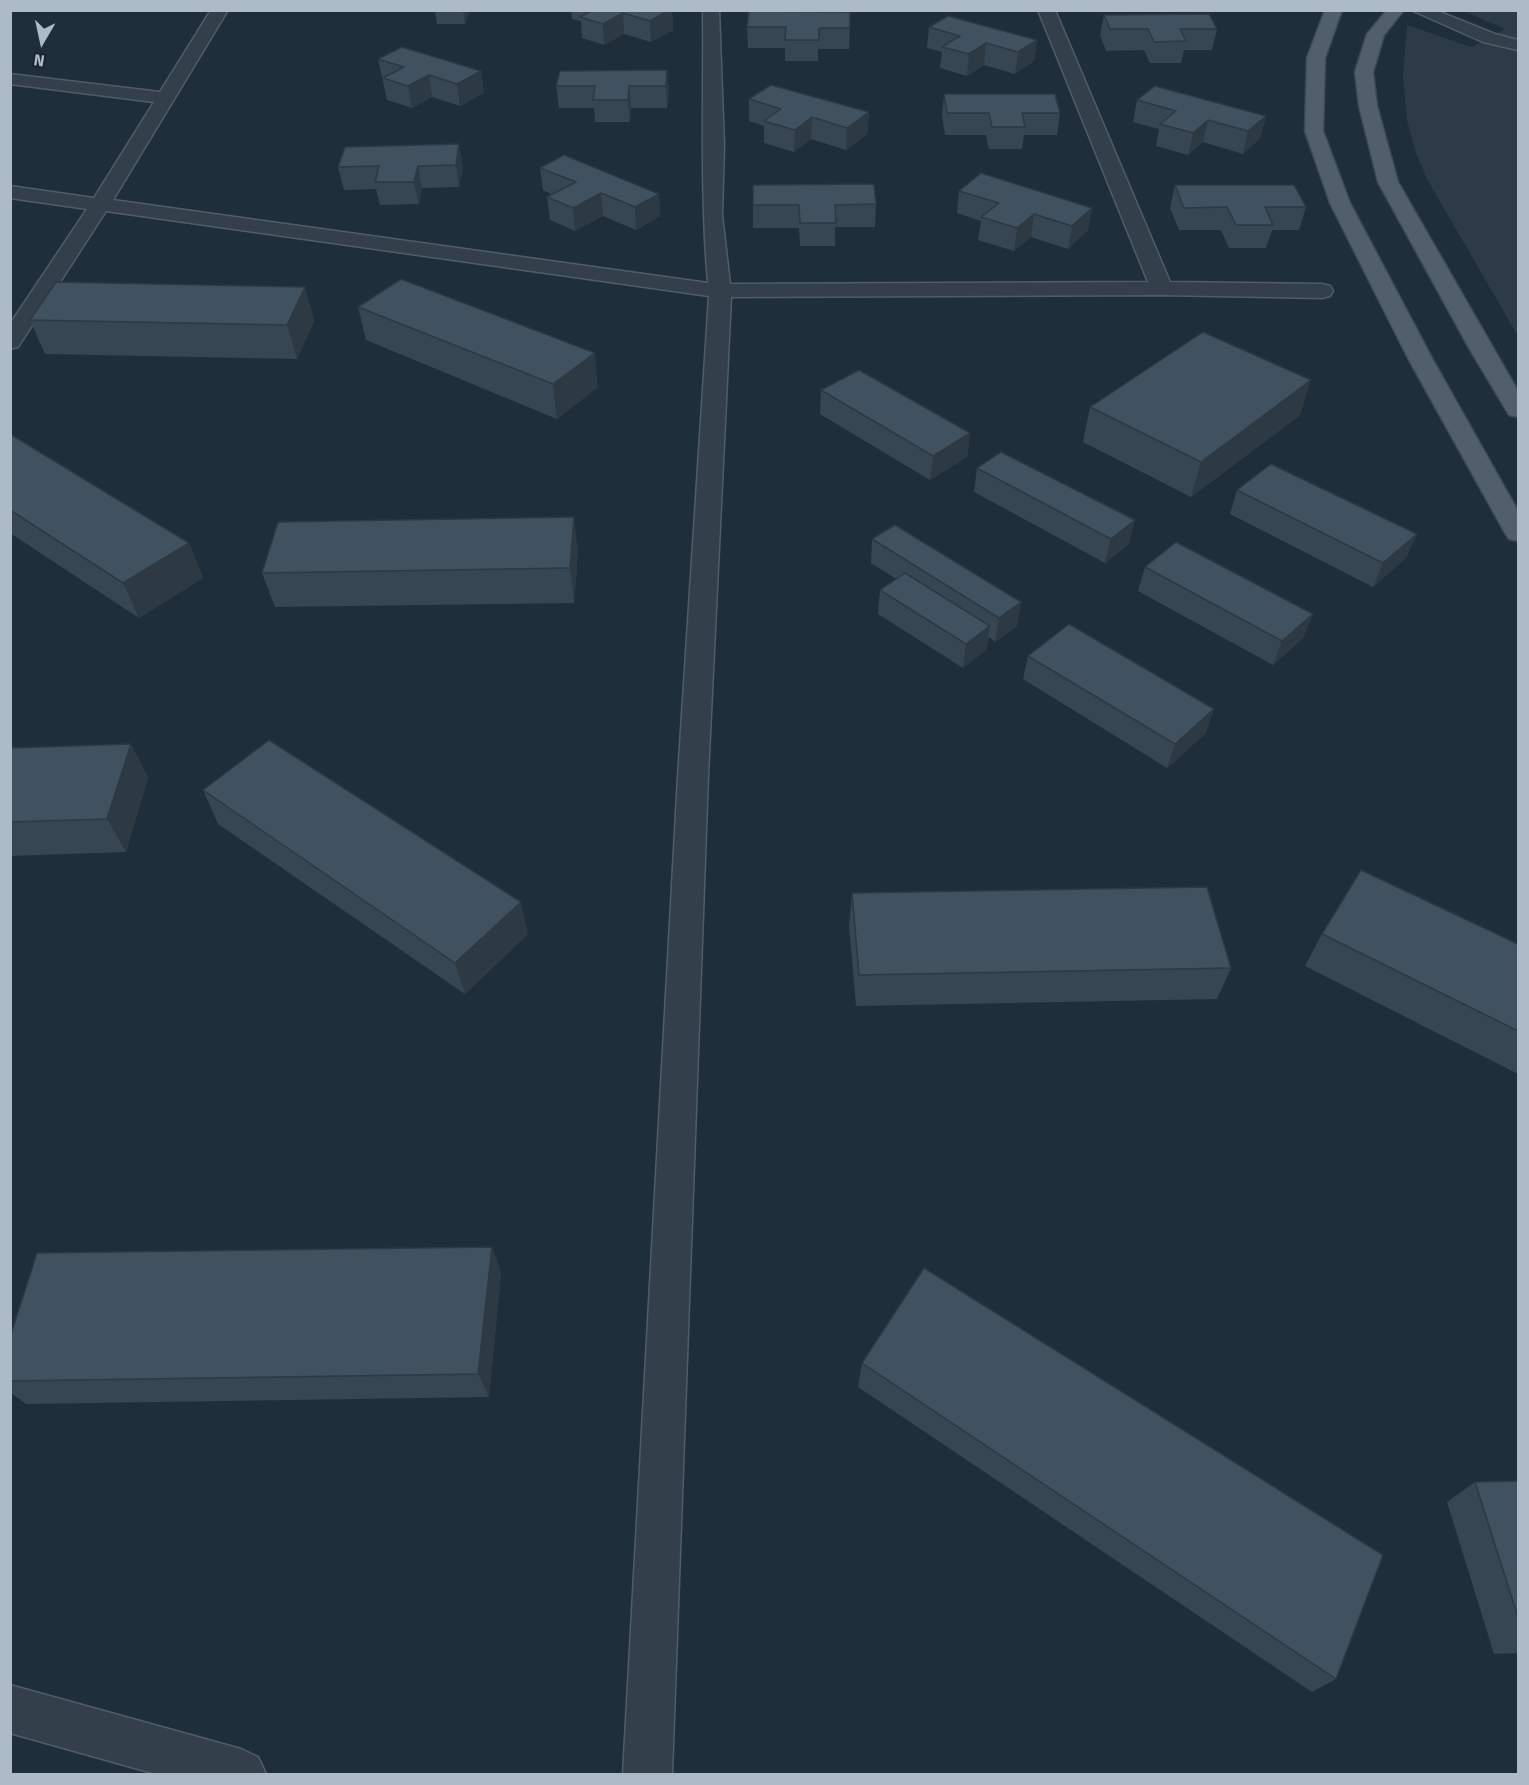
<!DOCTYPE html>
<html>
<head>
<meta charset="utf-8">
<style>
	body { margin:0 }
	#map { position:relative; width:1529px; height:1785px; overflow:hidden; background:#1f2e3b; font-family:"Fira Sans",sans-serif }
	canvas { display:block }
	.frame { position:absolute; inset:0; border:12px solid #adbac7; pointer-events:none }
	.north { position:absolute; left:12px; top:12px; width:60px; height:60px; -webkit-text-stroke:4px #18252f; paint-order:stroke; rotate:189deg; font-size:16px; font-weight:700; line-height:24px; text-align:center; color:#adbac7 }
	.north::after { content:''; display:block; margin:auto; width:21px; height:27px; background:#adbac7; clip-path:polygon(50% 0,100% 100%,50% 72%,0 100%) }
</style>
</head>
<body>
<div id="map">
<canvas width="1529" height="1785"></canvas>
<div class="frame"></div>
<div class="north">N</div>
</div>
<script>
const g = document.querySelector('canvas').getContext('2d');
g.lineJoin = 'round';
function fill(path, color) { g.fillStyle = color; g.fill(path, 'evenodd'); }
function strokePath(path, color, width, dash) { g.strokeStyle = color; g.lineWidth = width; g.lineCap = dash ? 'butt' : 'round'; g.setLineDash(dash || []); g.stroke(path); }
fill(new Path2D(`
	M1464,11H1518V336L1428,181L1416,153L1407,120L1403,77L1407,25L1471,47L1505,29Z`), '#2d3b48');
const minor = new Path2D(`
	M211,10H228L113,200L708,283C700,192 704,101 703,10H719L724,145L722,215L730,284L1148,282L1038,10H1055L1170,282L1322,284L1330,286L1333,291L1330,296L1322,298L1162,295L731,297L708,776L672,1774H623L678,776L709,296L106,211L18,347L10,349V324L87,209L10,198V186L94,198L154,102L10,84V74L160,92Z
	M1411,10H1435L1495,34L1518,40V50L1483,42Z
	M10,1685L241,1749L258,1757L266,1774H156L10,1733Z`);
const major = new Path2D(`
	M1325,10H1342L1325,58L1323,131L1350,203L1433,360L1518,511V541L1509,539L1505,533L1409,360L1330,203L1305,131L1307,58Z
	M1387,10H1404L1384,35L1373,72L1377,106L1398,182L1518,391V417L1509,415L1469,348L1378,182L1359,106L1355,72L1367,34Z`);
strokePath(minor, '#505d69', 3);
strokePath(major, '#3c4954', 3);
fill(minor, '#33404b');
fill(major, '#505f6b');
fill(new Path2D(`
	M406,10H503V12H469L465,24H437L435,12H407Z
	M571,10H672L673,30L651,42L624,34L604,45L582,38L581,21L572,19Z
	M1104,15L1217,29L1212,50H1184L1181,63H1150L1144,50L1106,51L1100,35Z
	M747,27L850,28L849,49H818V61H785V48H748Z
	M929,27L1037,40L1034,61L1015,74L984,65L967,76L940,68L942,52L927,48Z
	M378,59L481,71L484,93L460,106L432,97L412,108L387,100Z
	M667,70L669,92L667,108H631L630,122H595L594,108H559L556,86Z
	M944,94L1060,113L1057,135H1024L1022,149H989L986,135H945L942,115Z
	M749,99L869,112L867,134L846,150L811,139L794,152L764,143V126L749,121Z
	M1137,100L1266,116L1260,138L1243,154L1203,142L1188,155L1156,146L1159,129L1133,122Z
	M459,144L463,167L459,187L422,188L419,204L380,205L376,189L344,190L338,167Z
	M540,168L659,194L660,216L636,230L603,216L575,231L550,220L547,197L553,195L543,190Z
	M753,185L876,204L875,227H835V246H800L799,228H753Z
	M1175,185L1306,207L1299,230H1272L1266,248H1229L1221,230H1179L1170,208Z
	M959,191L1092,208L1088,230L1068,249L1031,237L1014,251L978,240L981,221L957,213Z
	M305,287L314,321L297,359L45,354L30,320Z
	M358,307L598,387L557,419L366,340Z
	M821,390L970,433L967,457L930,480L820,414Z
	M1090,407L1300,415L1191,497L1083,442Z
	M10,434L189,543L203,578L139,618L10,533Z
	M977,468L1129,544L1105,563L974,492Z
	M1237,490L1417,534L1406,558L1373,587L1230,514Z
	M872,539L1021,602L1017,626L995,642L989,637L986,650L963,668L878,614L880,590L896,579L871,563Z
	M578,552L574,603L275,607L262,573Z
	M1145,567L1313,614L1303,638L1273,665L1138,591Z
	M1028,656L1206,733L1167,768L1023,679Z
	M131,744L148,778L126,852L10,856V748Z
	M203,790L528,934L465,994L218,824Z
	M852,893L1231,968L1217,999L856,1006L849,926Z
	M1322,934L1518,944V1074L1305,966Z
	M492,1247L501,1273L489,1397L26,1404L10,1392V1337Z
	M862,1363L1336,1679L1312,1692L858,1387Z
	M1518,1481V1653L1494,1654L1447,1502L1475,1482Z`), '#374653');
fill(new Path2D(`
	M463,10H469L465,24Z
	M669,10H672L673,30L651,42L650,21Z
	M623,13L624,34L604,45L603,24Z
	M1037,40L1034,61L1015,74L1018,52Z
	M986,43L984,65L967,76L969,54Z
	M667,70L669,92L667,108L666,86Z
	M481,71L484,93L460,106L457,84Z
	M429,75L432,97L412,108L408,86Z
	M629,86L631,108L630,122L628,100Z
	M869,112L867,134L846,150L847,128Z
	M1266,116L1260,138L1243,154L1248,131Z
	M812,117L811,139L794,152L795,130Z
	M1208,120L1203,142L1188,155L1193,133Z
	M459,144L463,167L459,187L456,165Z
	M418,166L422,188L419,204L414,182Z
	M601,193L603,216L575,231L573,208Z
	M659,194L660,216L636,230L635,207Z
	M1092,208L1088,230L1068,249L1072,226Z
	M1034,214L1031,237L1014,251L1017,228Z
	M305,287L314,321L297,359L287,325Z
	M595,353L598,387L557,419L553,384Z
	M1311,380L1300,415L1191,497L1201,462Z
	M970,433L967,457L930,480L933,456Z
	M574,517L578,552L574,603L570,568Z
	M1135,520L1129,544L1105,563L1111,539Z
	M1417,534L1406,558L1373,587L1383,563Z
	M189,543L203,578L139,618L123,583Z
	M1021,602L1017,626L995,642L999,618Z
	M1313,614L1303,638L1273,665L1282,641Z
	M990,626L986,650L963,668L966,644Z
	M1214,709L1206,733L1167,768L1175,744Z
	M131,744L148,778L126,852L107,819Z
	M521,902L528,934L465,994L455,963Z
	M492,1247L501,1273L489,1397L478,1374Z`), '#2d3943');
const building = new Path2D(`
	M593,10H669L650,21L623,13L603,24L580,17Z
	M749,11L850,12V28H819V40H785L786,27H747Z
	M1209,14L1217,29H1180L1186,41L1154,42L1148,29H1110L1104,15Z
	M948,16L1037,40L1018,52L986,43L969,54L942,47L960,36L929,27Z
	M402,47L481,71L457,84L429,75L408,86L383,78L404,67L378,59Z
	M667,70L666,86H629L628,100H593L595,86H556L560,71Z
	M771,85L869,112L847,128L812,117L795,130L764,121L781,109L749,99Z
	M1155,86L1266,116L1248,131L1208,120L1193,133L1160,124L1176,111L1137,100Z
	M944,94H1055L1060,113H1022L1025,127H992L989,113H947Z
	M459,144L456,165L418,166L414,182H375L379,166L338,167L345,147Z
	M564,155L659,194L635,207L601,193L573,208L547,197L576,182L540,168Z
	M981,173L1092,208L1072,226L1034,214L1017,228L981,217L999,203L959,191Z
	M874,184L876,204L835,205L836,223H800L799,205H753V185Z
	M1175,185H1294L1306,207H1265L1273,225H1236L1227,207L1184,208Z
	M401,279L595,353L553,384L358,307Z
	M56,282L305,287L287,325L30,320Z
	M1203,332L1311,380L1201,462L1090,407Z
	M859,370L970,433L933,456L821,390Z
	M10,434L189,543L123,583L10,510Z
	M1001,452L1135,520L1111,539L977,468Z
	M1271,464L1417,534L1383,563L1237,490Z
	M574,517L570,568L262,573L278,522Z
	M895,525L1021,602L999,618L872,539Z
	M1176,542L1313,614L1282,641L1145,567Z
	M905,573L990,626L966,644L880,590Z
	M1069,624L1214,709L1175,744L1028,656Z
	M269,740L521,902L455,963L203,790Z
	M131,744L107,819L10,822V748Z
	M1361,870L1518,944V1031L1322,934Z
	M1207,887L1231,968L859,975L852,893Z
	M492,1247L478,1374L10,1381V1337L37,1253Z
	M924,1268L1383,1555L1336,1679L862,1363Z
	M1518,1481V1617L1475,1482Z`);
fill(building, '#405160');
strokePath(building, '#2d3943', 1.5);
</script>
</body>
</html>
